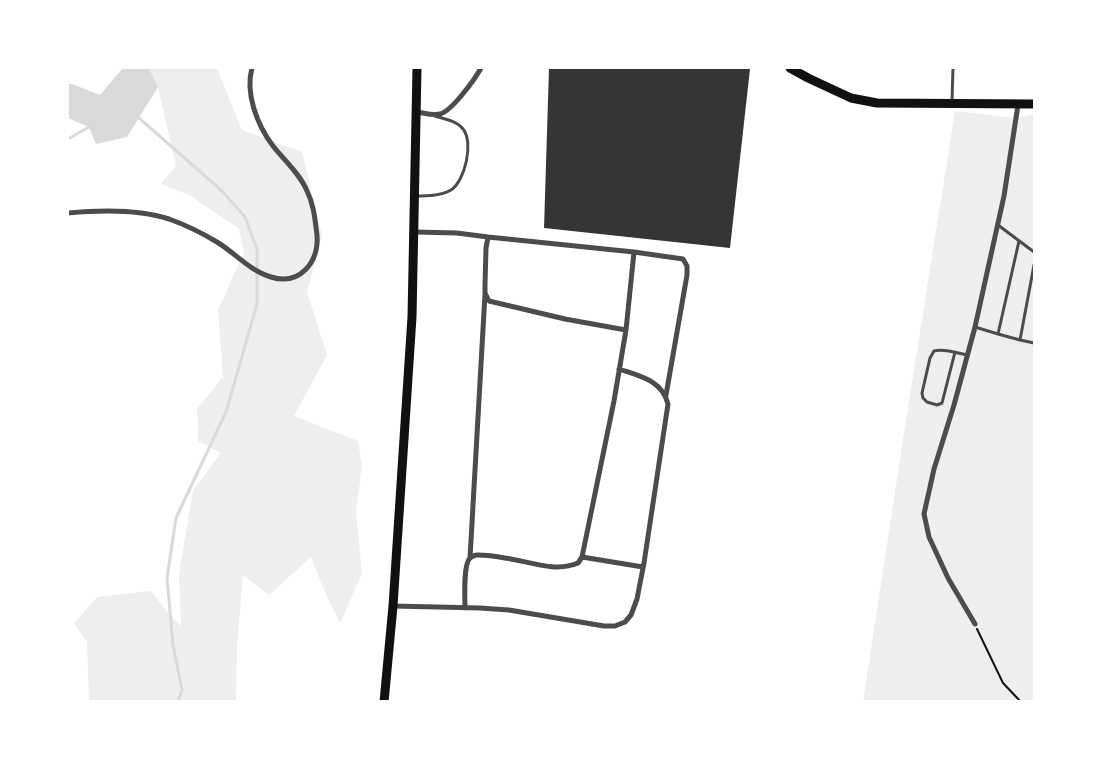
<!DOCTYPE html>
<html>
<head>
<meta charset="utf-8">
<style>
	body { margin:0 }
	#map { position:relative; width:1102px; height:769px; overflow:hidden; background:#fff; font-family:"Source Sans 3",sans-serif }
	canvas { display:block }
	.frame { position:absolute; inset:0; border:69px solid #fff; pointer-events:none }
</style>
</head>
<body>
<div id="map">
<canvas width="1102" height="769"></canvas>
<div class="frame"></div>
</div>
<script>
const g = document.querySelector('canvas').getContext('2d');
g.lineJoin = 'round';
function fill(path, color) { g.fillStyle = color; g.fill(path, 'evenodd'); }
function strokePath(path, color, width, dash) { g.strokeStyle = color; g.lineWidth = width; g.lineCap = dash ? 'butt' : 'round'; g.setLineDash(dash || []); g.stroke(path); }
fill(new Path2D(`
	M149,68H217L242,130L302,152L322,235L307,292L327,355L294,416L358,441L362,466L356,512L362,574L340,623L325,592L311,557L269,595L243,575L237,644L236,701H89L87,642L74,623L97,597L151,591L169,614L181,626L179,574L193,490L221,453L198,441L197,409L223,377L218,310L244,252L239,229L191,196L161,184L176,166L158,87Z
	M955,111L1016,118L1034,114V701L863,702L904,433Z`), '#eee');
fill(new Path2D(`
	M123,68H149L158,87L127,137L96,144L89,127L68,118V84H72L100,95Z`), '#d9d9d9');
strokePath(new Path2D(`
	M139,118L222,191L245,217L257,249V304L226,412L176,518L167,578L173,645L182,690L178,702
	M68,139L89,127`), '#d9d9d9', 3);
fill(new Path2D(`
	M549,68L750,69L730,248L544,228Z`), '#353535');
strokePath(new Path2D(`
	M977,629L1003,683L1021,702`), '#111', 2);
strokePath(new Path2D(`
	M952,101L953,68
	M416,196C427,196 440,196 451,190C465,181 474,142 463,129C457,121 445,119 435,116
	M998,225L1034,252
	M1034,265L1020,340L1034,343
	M975,327L998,334L1019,241
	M998,334L1020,340
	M955,352L942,403L937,405L927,402L923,398L922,393L930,358L934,351C944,348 957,353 967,355`), '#4c4c4c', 3);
strokePath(new Path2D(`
	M417,112C425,113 432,116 440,114C452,111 475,79 481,68
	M68,213C100,210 138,209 169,219C186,225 202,233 217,242C235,253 250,271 271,277C300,286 319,262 317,235C315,220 314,205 307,191C300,174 284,160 273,146C257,125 245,93 252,68
	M415,232L457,233L488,237L486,248L485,285V293L489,301L565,319L626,330L614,401L582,557L578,563C555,573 528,561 505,558C495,556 486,555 477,555C475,555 471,557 470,558C463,565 465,598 465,608
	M488,237L634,252L626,330
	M634,252L683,259L687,266V275L666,395
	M582,557L643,567
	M470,558L485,294
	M393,606L480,608L509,610L604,626H615L625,622L631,615L637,599L644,563L668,404C662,380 639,376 619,369
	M975,624L948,578L929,537L924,514L934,469L954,405L975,327L1004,196L1018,105`), '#4c4c4c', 5);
strokePath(new Path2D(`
	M790,68L808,78L851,98L877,103L1034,104
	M384,702L393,606L412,317L417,68`), '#111', 9);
</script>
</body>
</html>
